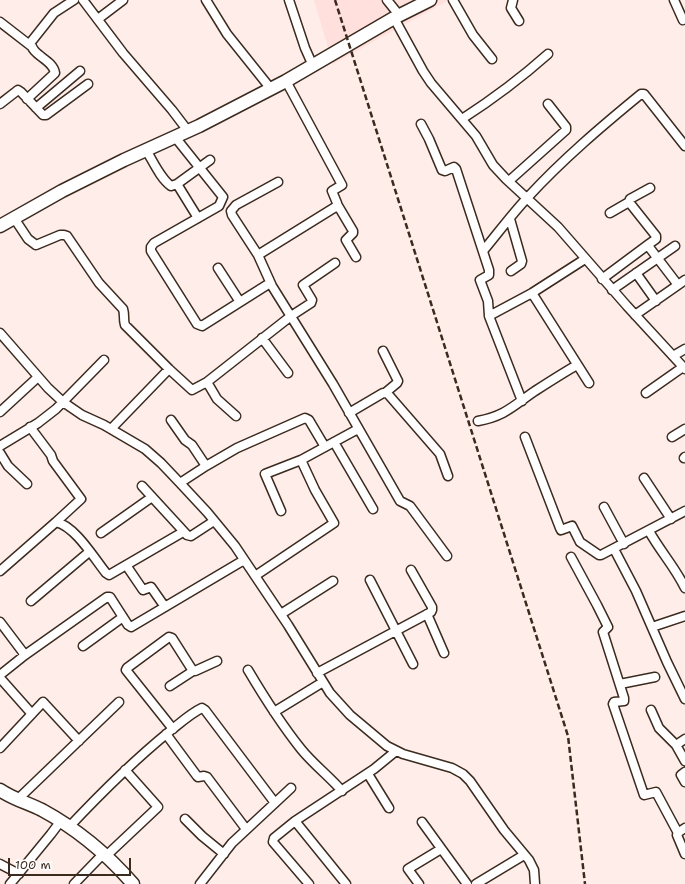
<!DOCTYPE html>
<html>
<head>
<meta charset="utf-8">
<style>
	body { margin:0 }
	#map { position:relative; width:685px; height:884px; overflow:hidden; background:#ffedea; font-family:"Shantell Sans",sans-serif }
	canvas { display:block }
	.scale { position:absolute; left:8px; top:858px; width:123px; height:18px; box-sizing:border-box; border:2px solid #3b2a1e; border-top:0; padding-left:5px; font-size:12px; line-height:14px; white-space:nowrap; color:#3b2a1e; -webkit-text-stroke:3px #fff; paint-order:stroke }
</style>
</head>
<body>
<div id="map">
<canvas width="685" height="884"></canvas>
<div class="scale">100 m</div>
</div>
<script>
const g = document.querySelector('canvas').getContext('2d');
g.lineJoin = 'round';
function fill(path, color) { g.fillStyle = color; g.fill(path, 'evenodd'); }
function strokePath(path, color, width, dash) { g.strokeStyle = color; g.lineWidth = width; g.lineCap = dash ? 'butt' : 'round'; g.setLineDash(dash || []); g.stroke(path); }
fill(new Path2D(`
	M314,0H449L333,64Z`), '#ffe0dc');
const street = new Path2D(`
	M83,0L123,53L172,110L188,131
	M206,0L227,34L271,89
	M289,0L305,48L313,66
	M387,0L399,15
	M453,0L473,35L492,59
	M513,0L511,8L519,21
	M674,0L683,20
	M394,18L423,71L431,83L476,136L493,165L506,179L558,227L627,306L685,369
	M98,19L123,0
	M0,22L31,46
	M27,99L55,73C53,59 31,56 31,42L54,13L74,0
	M0,104L18,90L21,92L43,115H46L88,84
	M36,108L80,71
	M462,119C493,99 521,78 548,54
	M421,124L429,139L442,170L445,171L454,167L456,169L489,270V275L480,280L488,301L489,316L522,401
	M175,137L223,197L219,206L154,243L151,247V251L197,324L202,326L270,283
	M146,150C153,161 160,178 171,186L177,184L210,160
	M509,181L566,130V127L548,104
	M278,182L236,205L231,211L232,215L258,255L272,286L333,384L400,501L410,506L447,556
	M177,184L198,218
	M650,188L630,199L629,202L656,236V239L649,244V247L678,285
	M337,204L353,231V233L346,240L356,257
	M610,213L629,202
	M14,218L28,239L36,245L60,235H64L67,236L99,283L123,309C125,315 123,319 125,325L169,369L192,390L207,382L291,316L311,303L312,300L303,285L335,263
	M510,219L522,261L521,264L511,271
	M483,251C498,233 512,214 528,197C563,159 602,126 641,94H644L685,146
	M258,255L337,206V203L332,191L342,185L286,81
	M218,268L240,302
	M636,273L656,301
	M602,279L649,244
	M612,290L675,246
	M532,293L589,383
	M635,315L685,280
	M489,316L532,293L585,259
	M0,333L48,388L63,402L82,415L104,425L145,449L161,463L180,483L207,512L235,546L288,625L330,693L350,715L387,746L403,754L452,768L463,774L470,781L504,830L529,860L534,870L535,884
	M262,338L288,373
	M383,351L398,381L397,383L385,393
	M673,356L685,349
	M207,382L217,399L236,416
	M646,393L683,367
	M0,412L38,377
	M349,413L383,393H387L440,454L448,476
	M171,420L185,440L192,445L206,466
	M478,421C505,416 513,406 535,391C549,382 563,373 577,365
	M30,427L51,455L53,461L81,499L56,522
	M111,429L169,369
	M525,437L560,528L561,530L572,526L580,542L599,555H601L685,511
	M672,437L685,429
	M334,442L373,509
	M0,446L38,423L56,409L104,360
	M0,453L8,466L27,484
	M684,458L685,457
	M644,478L671,519
	M180,483L206,466L237,448L305,418L309,420L325,447
	M142,486L187,535L191,536L214,521
	M604,507L624,544
	M281,511L265,474L301,460L358,429
	M649,531C660,551 675,567 685,588
	M101,533L152,497
	M614,549L636,591L667,662L685,699
	M571,557L597,605L608,627L603,632L624,698V701L614,702L613,704L644,795L656,792L678,833
	M126,565L143,590L151,587L165,607
	M0,571L56,522C75,526 94,558 106,573L109,575L183,532
	M255,576L334,523L315,490L301,460
	M370,580L413,664
	M31,601L89,552
	M281,614L333,581
	M427,614L444,653
	M0,622L25,655
	M652,627L685,616
	M83,646L123,617
	M248,670C264,697 281,724 301,749C313,764 329,776 342,791
	M317,673L431,612L432,610V607L411,570
	M0,675L25,655L107,597H110L128,625L131,627L244,560
	M0,678L32,714
	M620,684L655,677
	M170,686L193,671
	M651,710L659,728L676,745
	M274,712L323,682
	M173,729L126,670L127,668L169,637L172,638L193,671H195L217,661
	M166,734L197,776L198,777L204,776L207,777L246,829
	M685,739L676,745L685,761
	M0,748L43,702L79,741
	M685,772L681,775L685,782
	M368,774L389,808
	M17,800L119,702
	M185,819L202,836L224,854
	M295,821L346,884
	M422,822L467,884
	M69,827C101,793 133,761 170,731C179,724 191,713 202,708L205,710L275,803
	M685,828L679,832L677,835L685,854
	M106,856L158,807L125,770
	M0,864L19,874
	M10,884L51,834L60,822
	M74,884L104,853
	M200,884L232,843L291,788
	M309,884L273,842L274,838L295,821L374,769L396,751
	M419,884L408,869L441,849
	M476,884L524,855`);
const secondary = new Path2D(`
	M0,226L62,191L124,160L199,126L286,81L394,18L430,0
	M0,790C13,799 28,803 42,810C77,829 107,854 133,884`);
strokePath(street, '#3b2a1e', 11);
strokePath(secondary, '#3b2a1e', 15);
strokePath(street, '#fff', 8);
strokePath(secondary, '#fff', 12);
strokePath(new Path2D(`
	M335,0L568,736L585,884`), '#3b2a1e', 2.5, [6, 3]);
</script>
</body>
</html>
